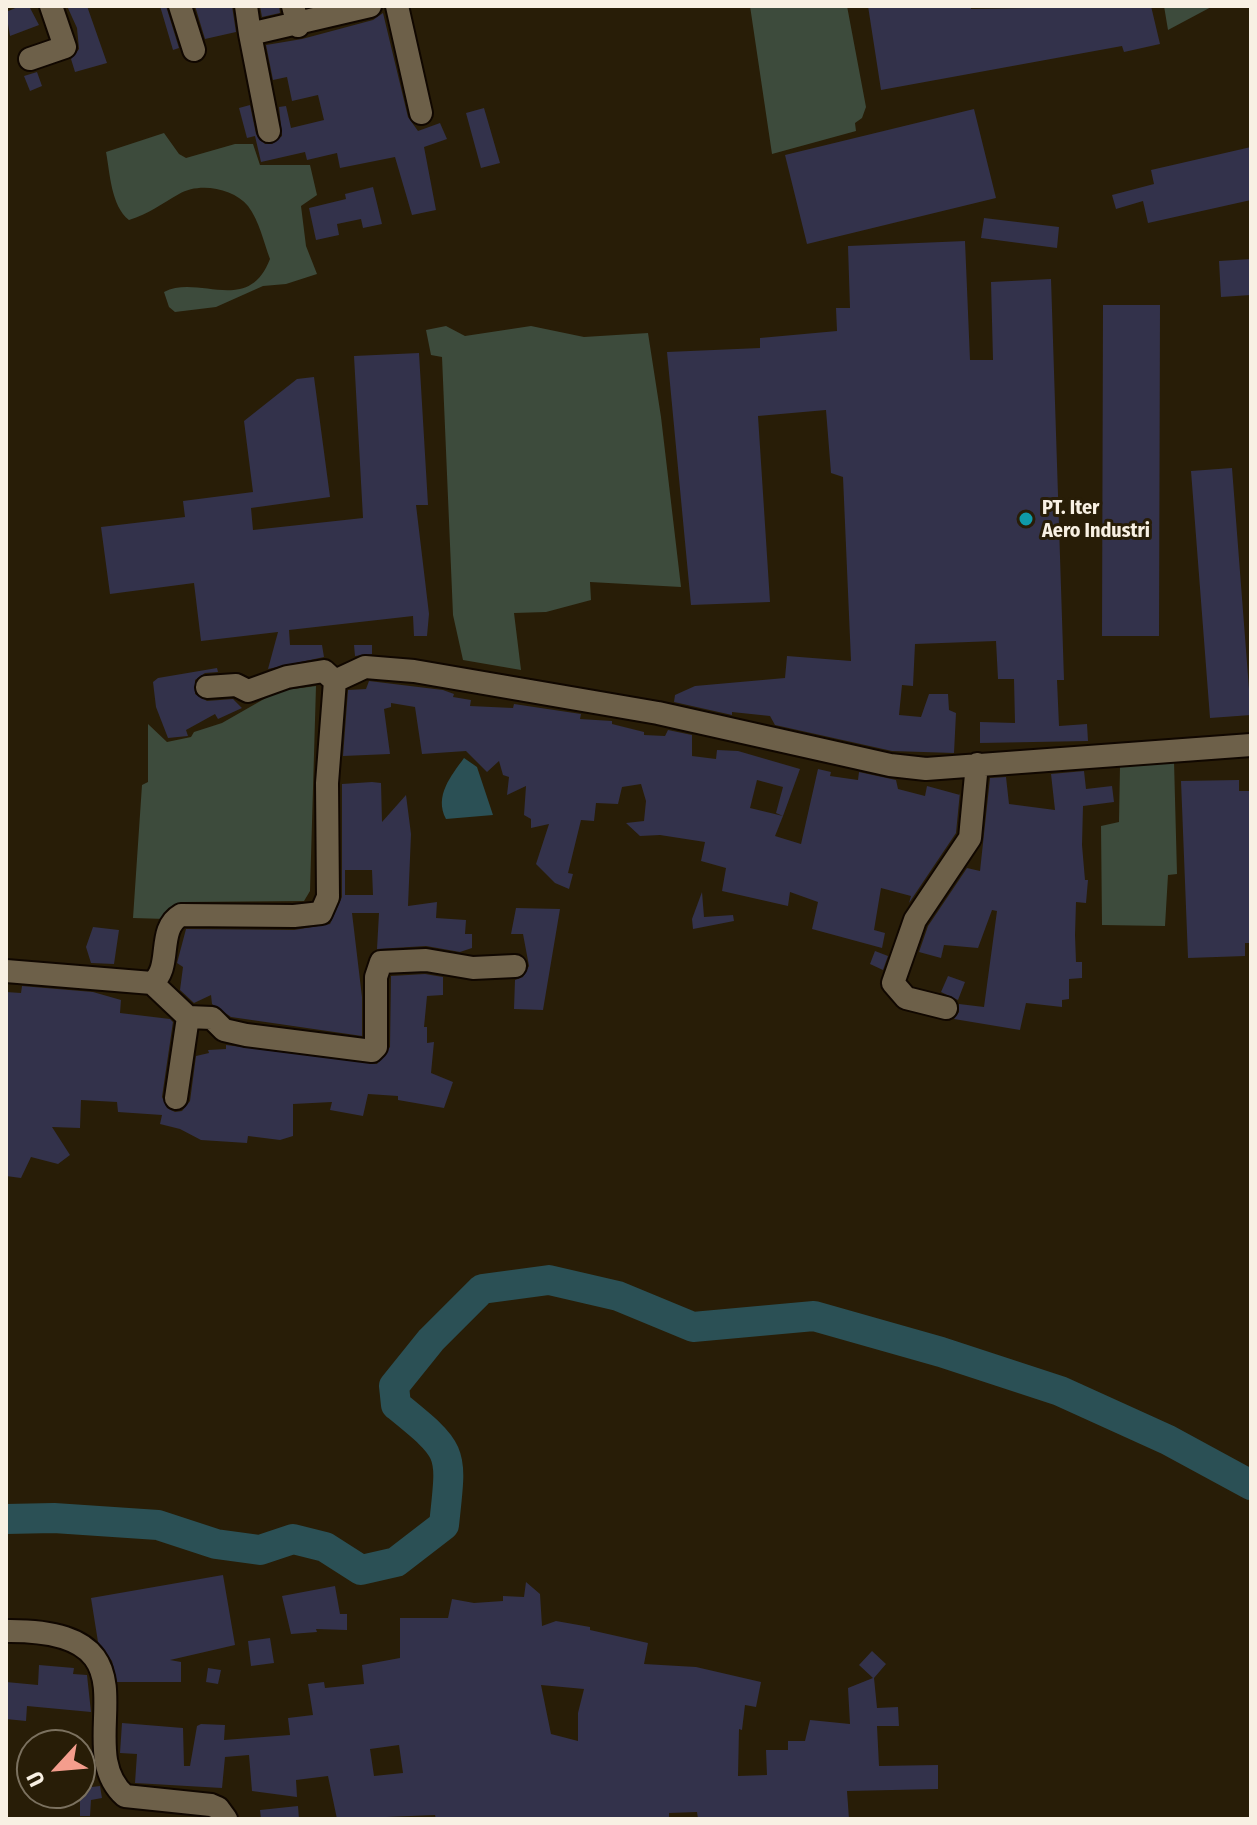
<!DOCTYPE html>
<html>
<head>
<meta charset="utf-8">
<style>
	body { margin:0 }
	#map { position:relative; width:1257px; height:1825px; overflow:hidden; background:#281d07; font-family:"Fira Sans Condensed",sans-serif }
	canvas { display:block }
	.frame { position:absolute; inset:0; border:8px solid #f8f0e3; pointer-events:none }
	.north { position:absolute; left:16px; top:1729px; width:80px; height:80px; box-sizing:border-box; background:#281d07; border:2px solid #7b715f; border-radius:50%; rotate:244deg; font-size:22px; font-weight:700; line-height:32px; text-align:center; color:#f8f0e3 }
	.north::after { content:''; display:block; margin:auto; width:28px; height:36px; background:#f49d8d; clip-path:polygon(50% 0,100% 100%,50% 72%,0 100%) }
</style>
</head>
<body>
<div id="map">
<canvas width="1257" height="1825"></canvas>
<div class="frame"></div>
<div class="north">U</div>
</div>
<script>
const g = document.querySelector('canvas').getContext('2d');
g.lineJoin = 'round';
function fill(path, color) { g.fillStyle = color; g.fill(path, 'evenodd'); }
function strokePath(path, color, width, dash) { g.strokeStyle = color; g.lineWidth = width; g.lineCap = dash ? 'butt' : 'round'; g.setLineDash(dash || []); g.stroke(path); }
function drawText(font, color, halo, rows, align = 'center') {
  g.font = font + ' "Fira Sans Condensed",sans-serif'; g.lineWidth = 6; g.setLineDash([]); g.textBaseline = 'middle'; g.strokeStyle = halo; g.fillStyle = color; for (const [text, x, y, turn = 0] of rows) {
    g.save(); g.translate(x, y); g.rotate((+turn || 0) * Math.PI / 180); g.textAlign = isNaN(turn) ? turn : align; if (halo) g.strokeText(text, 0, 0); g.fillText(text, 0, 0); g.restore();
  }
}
fill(new Path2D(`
	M750,6H847L866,107L862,118L855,123L856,131L772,154Z
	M1164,6H1213L1168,30Z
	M164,133L179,154L186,158L235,144H253L260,165H310L317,195L301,206L306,246L317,274L286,284L263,286L216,307L175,312L169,307L164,292C199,274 248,316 270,259C264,243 259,220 248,206C233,188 199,182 179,194C161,204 149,214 129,220C111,206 110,173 106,152Z
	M446,326L465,336L531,326L584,337L648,333L661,417L681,587L590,582L591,600L546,612L514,613L521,670L463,660L453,615L442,357L431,355L426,330Z
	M316,686L310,891L304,901L186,902L173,905L166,919L133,918L142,785L148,782V724L167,742L191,737L194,732L222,723L278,691Z
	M1174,761L1177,874L1168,875L1165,926L1102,925L1101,826L1119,822L1120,766Z`), '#3d4b3c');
fill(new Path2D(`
	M464,758L477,767L493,815L446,819C434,796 451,776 464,758Z`), '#2b5055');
strokePath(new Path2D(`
	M6,1519L54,1518L158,1525L216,1544L260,1550L293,1539L325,1547L361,1570L396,1562L444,1525C452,1450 455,1453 396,1405L394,1386L431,1340L482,1289L549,1280L618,1296L693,1327L814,1316L941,1352L1060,1391L1168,1440L1251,1485`), '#2b5055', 30);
fill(new Path2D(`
	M20,6H29L39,25L10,36L6,12Z
	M67,6H87L107,63L75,72L71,59L79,49L77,28Z
	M160,6H166L179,48L173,50Z
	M195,6H232L236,32L205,39Z
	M260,6H279L280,13L262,17Z
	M868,6H971V9L1151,6L1160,44L1124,52L1122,46L881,90Z
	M383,13L408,117L418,131L440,123L447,139L424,147L436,210L412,215L395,157L340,168L337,153L307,160L305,152L261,162L255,136L247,138L239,108L250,105L256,134L265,144H272L282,136L279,107L286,106L291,128L324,120L318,95L292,101L287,77L273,80L266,45L302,39L373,20Z
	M37,72L42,86L30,91L24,76Z
	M484,108L500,163L481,168L466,113Z
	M974,109L996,198L807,244L785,155Z
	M1251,147V200L1148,223L1143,201L1116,209L1112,195L1154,184L1151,170Z
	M373,187L382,224L363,228L361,219L337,224L339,235L316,240L309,208L346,199L345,194Z
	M984,218L1059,227L1057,248L981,238Z
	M965,241L970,360H993L991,282L1051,279L1064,680H1057L1059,726L1087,724L1088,741L980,743V722L1015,723L1014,679H998L996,641L915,644L913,686L902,685L899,715L921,717L929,694H948L949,710L956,713L954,753L892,751L775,725L770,716L732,712V715L674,702L675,695L695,686L785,678L787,656L851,661L843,477L831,473L826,410L758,416L770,602L691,605L667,352L760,348V338L837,331L836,308H850L848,246Z
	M1251,259V295L1221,297L1219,261Z
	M1103,305H1160L1159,636H1102Z
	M419,353L428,505H416L429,614L427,636H414L413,616L289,630L290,645H322L324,657L268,669L278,632L201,641L194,583L110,594L101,527L185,517L183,501L253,492L244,421L297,379L314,377L330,497L251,508L253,530L363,518L354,356Z
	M1232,468L1251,715L1210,718L1191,471Z
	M354,645H372V654L355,656Z
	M217,668L218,672L205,673L195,680V694L207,701L233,699L242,708L218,719L215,714L186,730L188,736L168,738L156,707L153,682L158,678Z
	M369,681L443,690L454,694L453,697L471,700L470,706L513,708L514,704L581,714L580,719L612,721V724L644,732V735L665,736L668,730L692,735V756L716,759L717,750L738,751L800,769L783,816L776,813L783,787L757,780L750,808L783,816L775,836L801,844L818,769L831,772L830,776L858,780L859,772L896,780L898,789L925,796L927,786L960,795V792L956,833L909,903L911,896L881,888L874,930L885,933L882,948L812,929L818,902L790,892L788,906L722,891L726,868L701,861L705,842L660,835L640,836L626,823L644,821L646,801L641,784L622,787L618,804L596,803L594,821L581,820L568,873L573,874L569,889L555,883L536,864L549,824L531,828V819L524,815L526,786L507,795L509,777L503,775L499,761L487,772L466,751L422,754L415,707L391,703V707L384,709L390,754L343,756L348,690L366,689Z
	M1084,771L1086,789L1112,786L1114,802L1083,806L1082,845L1085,880H1088L1086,903L1076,902L1075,935L1076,962H1082V978L1069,979V999L1062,1000V1007L1026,1003L1020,1030L954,1019L959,1012V1004L984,1007L997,911L992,910L978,948L944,945L941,958L919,952L928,926L967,868L980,871L990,778L1006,777L1009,804L1055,810L1051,774Z
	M1239,780V791H1251V943H1245V956L1188,958L1181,781Z
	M372,782L381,783L382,822L406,795L411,834L408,906L437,902L436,918L466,920L465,934H472V948L460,952L426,946L377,949L379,913H352L362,997V1036L231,1017L212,1004L211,995L194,1003L180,990L183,967L177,963L186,929L294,930L330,924L342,897V784ZM345,870H372L373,895H345Z
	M702,892L704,917L733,915L734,921L693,929L692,919Z
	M516,908L560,909L543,1010L514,1009L515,980L523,977L529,966L523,934H511Z
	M93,927L119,930L114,964L91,963L86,947Z
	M875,951L888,956L883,970L870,964Z
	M425,974L443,977V995L427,996L424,1027H427V1043L434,1042L431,1073L453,1082L444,1108L398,1100V1096L368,1094L363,1116L330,1110L332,1102L293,1104V1136L280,1140L248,1136L247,1143L201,1140L180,1129L160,1124L162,1115L118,1112L117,1102L81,1100L80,1128L52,1127L70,1155L58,1164L31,1157L21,1178L6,1176V992L21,993L22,986L93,992L121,1000L120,1013L170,1019L173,1022L162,1097L167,1108L175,1112L182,1111L190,1101L196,1056L209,1053L208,1050L226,1049V1045L377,1064L390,1047L391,976Z
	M948,976L965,982L958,1000L941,992Z
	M223,1575L235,1645L170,1660L181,1662V1682H117L112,1661L98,1642L91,1598Z
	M526,1582L540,1594L542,1626L556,1621L590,1627V1630L648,1643L644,1664L696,1667L761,1682L756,1707L745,1705L742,1730L739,1729L738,1776L767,1775L766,1750H788V1741H805L810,1720L850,1724L848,1688L873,1678L859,1665L872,1651L886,1664L874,1678L877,1708L898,1707L899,1726H877L879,1766L938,1765V1789L847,1791L849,1819H698L697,1812L669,1813V1819H436L435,1815L337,1819L328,1776L296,1780L297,1797L252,1791L249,1755L225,1757L222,1788L135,1783L137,1754L120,1753L122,1723L183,1728L184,1766H190L197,1726L201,1724L225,1725L224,1740L290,1735L288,1718L313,1715L308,1684L324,1682L325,1688L364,1684L362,1665L400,1658V1618H448L452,1599L474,1603L503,1601V1596L524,1597ZM541,1685L584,1689L578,1713V1741L551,1734ZM399,1745L403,1773L374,1776L370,1749Z
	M335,1586L340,1614H347V1630L316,1629L317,1632L291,1634L282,1596Z
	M270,1638L274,1663L251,1666L248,1641Z
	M39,1665L74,1668L73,1674L87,1675L91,1712L27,1706L26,1721L6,1719V1682L38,1685Z
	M208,1668L221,1670L218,1684L206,1682Z
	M80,1753L92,1754V1787L100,1786L102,1798L91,1800L90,1816H80Z
	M298,1806L299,1819H261L260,1810Z`), '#33324b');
const minor = new Path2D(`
	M180,6L194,50
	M246,6L250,34
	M293,6L298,26
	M397,6L421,113
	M30,59L65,47L51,6
	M269,131L250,34L370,6
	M207,687L236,685L248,691L287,677L324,671L335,681
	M6,971L152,983C173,968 156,929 181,915L294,916L321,913L328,897L327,783L335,681L365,667L414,671L658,713L890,765L926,769L1251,745
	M152,983L188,1017L212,1018L224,1030L246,1035L372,1051L376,1047V977L381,962L426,960L473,968L515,966
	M946,1008L906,998L893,983L915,920L970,838L977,764
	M176,1098L188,1017
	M6,1631C171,1629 66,1744 125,1796L211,1805L218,1808L226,1819`);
strokePath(minor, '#100700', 26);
strokePath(minor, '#6d6049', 22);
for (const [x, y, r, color] of [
	[1026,519,8,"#0f9aa8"]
]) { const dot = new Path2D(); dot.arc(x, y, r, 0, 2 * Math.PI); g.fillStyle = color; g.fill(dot); strokePath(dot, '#281d07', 3); }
drawText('bold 20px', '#f8f0e3', '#281d07', [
	["PT. Iter",1042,508],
	["Aero Industri",1042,531]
], 'left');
</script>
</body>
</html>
